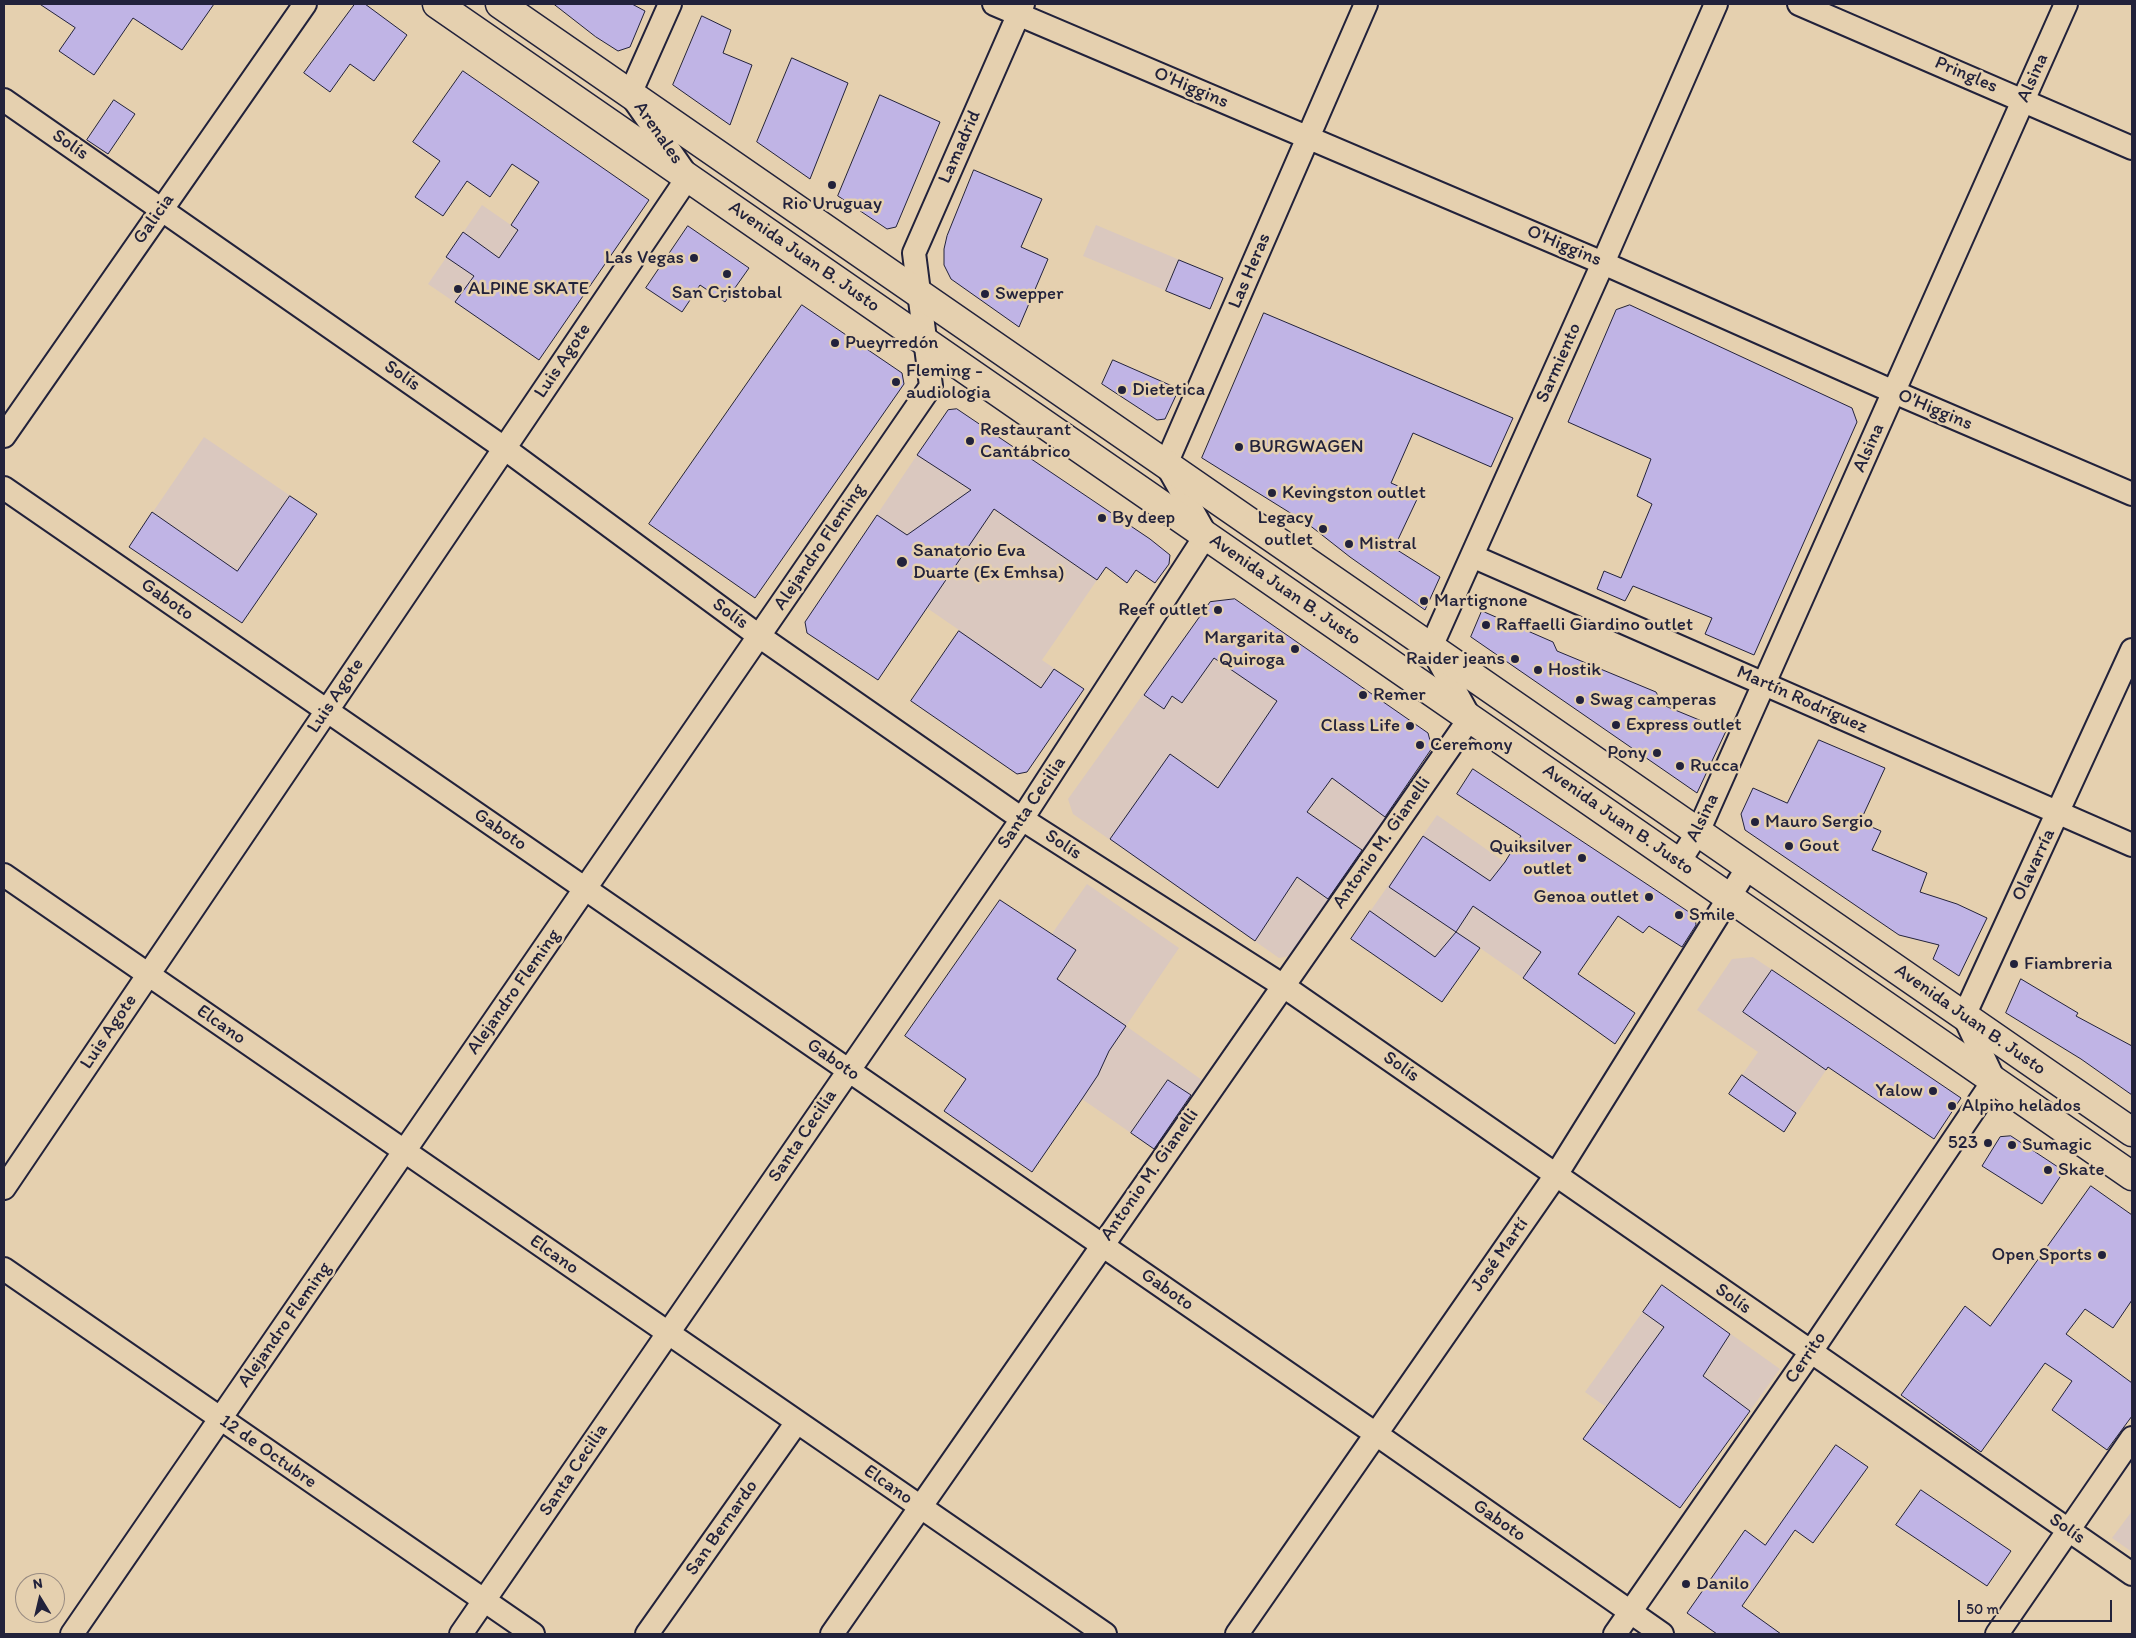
<!DOCTYPE html>
<html>
<head>
<meta charset="utf-8">
<style>
	body { margin:0 }
	#map { position:relative; width:2136px; height:1638px; overflow:hidden; background:#e5d0af; font-family:Itim,sans-serif }
	canvas { display:block }
	.frame { position:absolute; inset:0; border:5px solid #22223b; pointer-events:none }
	.north { position:absolute; left:15px; top:1573px; width:50px; height:50px; box-sizing:border-box; background:#e5d0af; border:1px solid #978a81; border-radius:50%; rotate:351deg; font-size:14px; font-weight:700; line-height:20px; text-align:center; color:#22223b }
	.north::after { content:''; display:block; margin:auto; width:18px; height:22px; background:#22223b; clip-path:polygon(50% 0,100% 100%,50% 72%,0 100%) }
	.scale { position:absolute; left:1958px; top:1600px; width:154px; height:22px; box-sizing:border-box; border:2px solid #22223b; border-top:0; padding-left:6px; font-size:15px; line-height:18px; white-space:nowrap; color:#22223b; -webkit-text-stroke:4px #e5d0af; paint-order:stroke }
</style>
</head>
<body>
<div id="map">
<canvas width="2136" height="1638"></canvas>
<div class="frame"></div>
<div class="north">N</div>
<div class="scale">50 m</div>
</div>
<script>
const g = document.querySelector('canvas').getContext('2d');
g.lineJoin = 'round';
function fill(path, color) { g.fillStyle = color; g.fill(path, 'evenodd'); }
function strokePath(path, color, width, dash) { g.strokeStyle = color; g.lineWidth = width; g.lineCap = dash ? 'butt' : 'round'; g.setLineDash(dash || []); g.stroke(path); }
function drawText(font, color, halo, rows, align = 'center') {
  g.font = font + ' Itim,sans-serif'; g.lineWidth = 5; g.setLineDash([]); g.textBaseline = 'middle'; g.strokeStyle = halo; g.fillStyle = color; for (const [text, x, y, turn = 0] of rows) {
    g.save(); g.translate(x, y); g.rotate((+turn || 0) * Math.PI / 180); g.textAlign = isNaN(turn) ? turn : align; if (halo) g.strokeText(text, 0, 0); g.fillText(text, 0, 0); g.restore();
  }
}
fill(new Path2D(`
	M482,205L593,282L539,360L428,284Z
	M1096,225L1223,278L1210,309L1083,256Z
	M204,437L317,514L242,623L129,547Z
	M999,437L1029,457L994,510L1097,580L1042,660L1084,689L1027,772L1017,774L911,701L959,630L927,608L878,680L807,633L805,622L917,455L966,487Z
	M1184,637L1277,701L1312,651L1359,684L1333,723L1413,778L1289,956L1279,958L1073,814L1068,799Z
	M1437,815L1532,881L1501,925L1541,952L1523,978L1480,948L1442,1002L1351,939Z
	M1087,884L1179,948L1126,1026L1202,1080L1154,1149L1082,1099L1032,1172L944,1111L966,1078L905,1036L1000,900L1051,935Z
	M1753,957L1856,1026L1784,1132L1729,1094L1758,1052L1697,1010L1732,959Z
	M1662,1285L1780,1369L1680,1508L1583,1439L1606,1407L1585,1392Z
	M2132,1511V1552L2112,1538Z`), '#dac8bf');
const building = new Path2D(`
	M40,4H214L182,50L133,18L94,75L59,51L75,28Z
	M355,4H365L407,35L374,81L350,64L330,92L304,73Z
	M554,4H632L645,11L630,47L618,51L596,37Z
	M702,16L731,30L723,53L752,65L730,125L673,85Z
	M792,58L848,83L810,179L757,142Z
	M463,71L649,200L539,360L455,302L474,276L446,257L463,232L499,258L518,230L511,225L539,182L512,164L490,197L467,181L443,216L415,197L440,161L413,142Z
	M880,95L940,122L896,227L887,229L838,196Z
	M114,100L135,114L108,154L87,140Z
	M974,170L1042,199L1021,247L1048,259L1019,327L951,279L944,265V249L947,236Z
	M688,226L749,268L725,302L700,285L682,312L646,288Z
	M1179,260L1223,278L1210,309L1166,291Z
	M802,305L902,373L904,384L755,598L649,524Z
	M1630,305L1852,408L1857,422L1754,655L1705,634L1712,618L1633,586L1625,601L1597,589L1604,571L1621,578L1652,504L1637,496L1651,459L1568,422L1616,310Z
	M1264,313L1513,418L1491,467L1413,433L1391,483L1419,495L1394,548L1440,577L1425,610L1350,557L1308,524L1202,458Z
	M1113,360L1179,389L1165,419L1157,420L1102,384Z
	M957,409L1150,539L1170,555L1169,564L1155,583L1136,570L1127,583L1106,567L1097,580L994,509L878,680L807,633L805,622L877,515L907,535L971,490L917,455L948,410Z
	M290,496L317,514L242,623L129,547L152,512L237,571Z
	M1235,599L1428,733L1432,748L1385,817L1332,778L1307,812L1362,850L1328,899L1297,877L1255,941L1110,839L1170,754L1218,788L1277,701L1214,658L1182,703L1172,696L1164,709L1144,695L1210,602Z
	M1482,611L1553,642L1557,651L1656,692L1663,705L1726,731L1697,793L1471,637Z
	M959,631L1041,688L1054,669L1084,689L1027,772L1017,774L911,701Z
	M1819,740L1885,768L1860,822L1881,831L1872,850L1927,873L1920,892L1957,904L1987,918L1959,976L1933,959L1939,945L1899,935L1745,830L1741,814L1753,788L1787,803Z
	M1473,769L1695,916L1696,925L1682,947L1649,926L1643,933L1618,916L1578,974L1635,1013L1615,1044L1523,978L1541,952L1501,925L1473,906L1456,932L1389,887L1423,836L1490,881L1505,862L1521,836L1457,794Z
	M1000,900L1076,950L1057,979L1126,1026L1109,1051L1098,1075L1082,1099L1032,1172L944,1111L966,1079L905,1036Z
	M1370,911L1435,957L1456,932L1480,948L1442,1002L1351,939Z
	M1772,970L1961,1098L1934,1139L1828,1067L1826,1070L1743,1012Z
	M2021,979L2078,1013L2076,1016L2132,1046V1095L2081,1059L2006,1013Z
	M1742,1075L1796,1113L1784,1132L1729,1094Z
	M1168,1080L1191,1095L1154,1149L1131,1133Z
	M2011,1136L2064,1171L2042,1204L1982,1166L2000,1137Z
	M2091,1186L2132,1215V1300L2113,1328L2085,1309L2066,1334L2132,1383V1416L2107,1450L2052,1410L2072,1381L2045,1363L1981,1452L1901,1395L1965,1306L1990,1326Z
	M1662,1285L1730,1334L1703,1376L1750,1411L1680,1508L1583,1439L1664,1327L1643,1312Z
	M1836,1445L1868,1467L1813,1543L1795,1530L1742,1606L1781,1634H1717L1687,1613L1745,1530L1765,1545Z
	M1921,1490L2011,1551L1987,1586L1896,1525Z`);
fill(building, '#c0b4e5');
strokePath(building, '#22223b', 1);
const street = new Path2D(`
	M994,4L1603,263L1894,392L2132,494
	M1799,4L2132,148
	M4,100L504,448L759,636L1022,819L1282,985L2132,1574
	M4,436L305,4
	M4,488L1376,1434L1662,1634
	M1472,556L2132,845
	M1679,862L1698,832L2066,4
	M4,875L1105,1634
	M4,1188L688,177L630,94L670,4
	M4,1269L533,1634
	M72,1634L931,386L914,253L1023,4
	M461,1634L1022,819L1206,535L1166,464L1366,4
	M647,1634L797,1422
	M832,1634L1470,718L1431,647L1603,263L1716,4
	M1237,1634L1556,1175L1748,867
	M1615,1634L1810,1353L1994,1080L1964,1016L2132,650
	M1997,1634L2132,1438`);
const primary = new Path2D(`
	M437,4L2132,1176
	M500,4L2132,1132`);
strokePath(street, '#22223b', 26);
strokePath(primary, '#22223b', 31);
strokePath(street, '#e5d0af', 22);
strokePath(primary, '#e5d0af', 28);
for (const [x, y, r, color] of [
	[832,185,5,"#22223b"],
	[694,258,5,"#22223b"],
	[727,274,5,"#22223b"],
	[458,289,5,"#22223b"],
	[985,294,5,"#22223b"],
	[835,343,5,"#22223b"],
	[896,382,5,"#22223b"],
	[1122,390,5,"#22223b"],
	[970,441,5,"#22223b"],
	[1239,447,5,"#22223b"],
	[1272,493,5,"#22223b"],
	[1102,518,5,"#22223b"],
	[1323,529,5,"#22223b"],
	[1349,544,5,"#22223b"],
	[902,562,6,"#22223b"],
	[1424,601,5,"#22223b"],
	[1218,610,5,"#22223b"],
	[1486,625,5,"#22223b"],
	[1295,649,5,"#22223b"],
	[1515,659,5,"#22223b"],
	[1538,670,5,"#22223b"],
	[1363,695,5,"#22223b"],
	[1580,700,5,"#22223b"],
	[1616,725,5,"#22223b"],
	[1410,726,5,"#22223b"],
	[1420,745,5,"#22223b"],
	[1657,753,5,"#22223b"],
	[1680,766,5,"#22223b"],
	[1755,822,5,"#22223b"],
	[1789,846,5,"#22223b"],
	[1582,858,5,"#22223b"],
	[1649,897,5,"#22223b"],
	[1679,915,5,"#22223b"],
	[2014,964,5,"#22223b"],
	[1933,1091,5,"#22223b"],
	[1952,1106,5,"#22223b"],
	[1988,1143,5,"#22223b"],
	[2012,1145,5,"#22223b"],
	[2048,1170,5,"#22223b"],
	[2102,1255,5,"#22223b"],
	[1686,1584,5,"#22223b"]
]) { const dot = new Path2D(); dot.arc(x, y, r, 0, 2 * Math.PI); g.fillStyle = color; g.fill(dot); strokePath(dot, '#e5d0af', 2); }
drawText('19px', '#22223b', '#e5d0af', [
	["Pringles",1966,75,23],
	["Alsina",2033,78,-66],
	["O'Higgins",1191,88,23],
	["Arenales",658,133,55],
	["Solís",70,145,34],
	["Lamadrid",960,147,-66],
	["Galicia",154,219,-55],
	["O'Higgins",1564,246,23],
	["Avenida Juan B. Justo",804,257,35],
	["Las Heras",1250,271,-67],
	["Luis Agote",563,361,-56],
	["Sarmiento",1559,363,-66],
	["Solís",402,376,35],
	["O'Higgins",1935,410,23],
	["Alsina",1869,448,-66],
	["Alejandro Fleming",820,547,-56],
	["Avenida Juan B. Justo",1285,590,35],
	["Gaboto",167,600,35],
	["Solís",730,614,36],
	["Luis Agote",336,696,-56],
	["Martín Rodríguez",1802,700,24],
	["Santa Cecilia",1032,803,-56],
	["Alsina",1703,818,-64],
	["Avenida Juan B. Justo",1618,820,35],
	["Gaboto",500,830,35],
	["Antonio M. Gianelli",1382,843,-55],
	["Solís",1063,845,33],
	["Olavarría",2034,865,-65],
	["Alejandro Fleming",514,992,-55],
	["Avenida Juan B. Justo",1970,1020,35],
	["Elcano",221,1025,35],
	["Luis Agote",109,1032,-56],
	["Gaboto",833,1060,35],
	["Solís",1401,1067,35],
	["Santa Cecilia",803,1136,-56],
	["Antonio M. Gianelli",1150,1175,-55],
	["Elcano",554,1255,35],
	["José Martí",1500,1255,-55],
	["Gaboto",1167,1290,35],
	["Solís",1733,1299,35],
	["Alejandro Fleming",285,1325,-55],
	["Cerrito",1806,1358,-56],
	["12 de Octubre",268,1452,35],
	["Santa Cecilia",574,1470,-56],
	["Elcano",888,1485,35],
	["Gaboto",1499,1521,35],
	["San Bernardo",722,1528,-55],
	["Solís",2067,1529,35]
]);
drawText('19px', '#22223b', '#e5d0af', [
	["Rio Uruguay",832,204,"center"],
	["Las Vegas",684,258,"right"],
	["ALPINE SKATE",468,289],
	["San Cristobal",727,293,"center"],
	["Swepper",995,294],
	["Pueyrredón",845,343],
	["Fleming -",906,371],
	["audiologia",906,393],
	["Dietetica",1132,390],
	["Restaurant",980,430],
	["Cantábrico",980,452],
	["BURGWAGEN",1249,447],
	["Kevingston outlet",1282,493],
	["By deep",1112,518],
	["Legacy",1313,518,"right"],
	["outlet",1313,540,"right"],
	["Mistral",1359,544],
	["Sanatorio Eva",913,551],
	["Duarte (Ex Emhsa)",913,573],
	["Martignone",1434,601],
	["Reef outlet",1208,610,"right"],
	["Raffaelli Giardino outlet",1496,625],
	["Margarita",1285,638,"right"],
	["Quiroga",1285,660,"right"],
	["Raider jeans",1505,659,"right"],
	["Hostik",1548,670],
	["Remer",1373,695],
	["Swag camperas",1590,700],
	["Express outlet",1626,725],
	["Class Life",1400,726,"right"],
	["Ceremony",1430,745],
	["Pony",1647,753,"right"],
	["Rucca",1690,766],
	["Mauro Sergio",1765,822],
	["Gout",1799,846],
	["Quiksilver",1572,847,"right"],
	["outlet",1572,869,"right"],
	["Genoa outlet",1639,897,"right"],
	["Smile",1689,915],
	["Fiambreria",2024,964],
	["Yalow",1923,1091,"right"],
	["Alpino helados",1962,1106],
	["523",1978,1143,"right"],
	["Sumagic",2022,1145],
	["Skate",2058,1170],
	["Open Sports",2092,1255,"right"],
	["Danilo",1696,1584]
], 'left');
</script>
</body>
</html>
